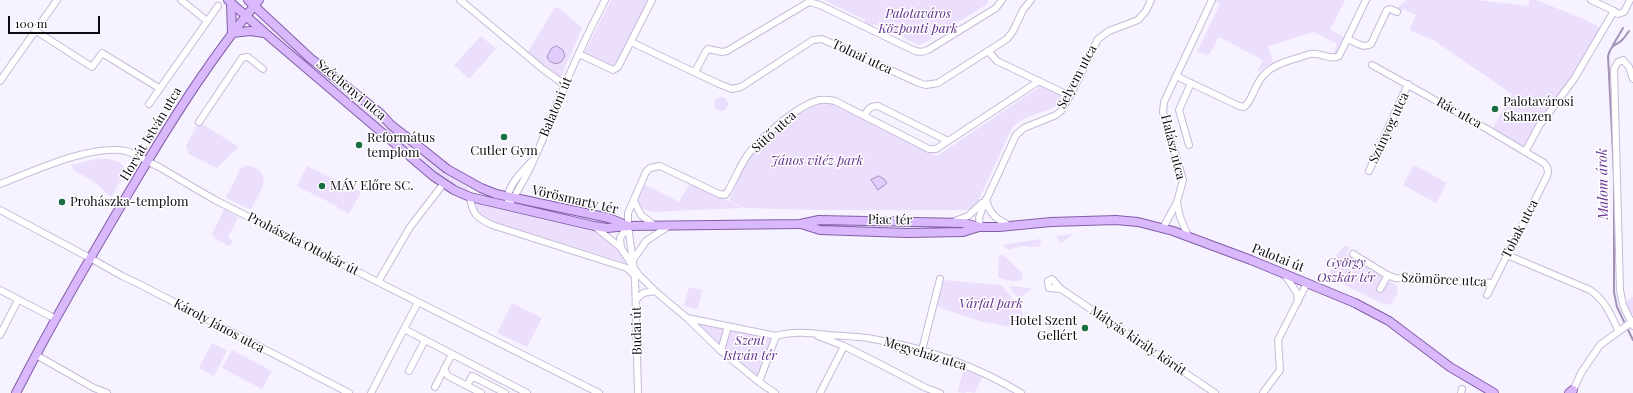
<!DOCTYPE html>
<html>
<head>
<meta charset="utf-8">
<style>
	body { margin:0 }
	#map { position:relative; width:1633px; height:393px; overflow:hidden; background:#f7f2ff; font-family:"Playfair Display",serif }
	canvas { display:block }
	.scale { position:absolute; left:8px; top:16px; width:92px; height:18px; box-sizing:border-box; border:2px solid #0e0a13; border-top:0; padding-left:5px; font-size:12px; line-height:14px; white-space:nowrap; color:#0e0a13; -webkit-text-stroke:3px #fff; paint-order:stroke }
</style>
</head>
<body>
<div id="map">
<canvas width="1633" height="393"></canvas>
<div class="scale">100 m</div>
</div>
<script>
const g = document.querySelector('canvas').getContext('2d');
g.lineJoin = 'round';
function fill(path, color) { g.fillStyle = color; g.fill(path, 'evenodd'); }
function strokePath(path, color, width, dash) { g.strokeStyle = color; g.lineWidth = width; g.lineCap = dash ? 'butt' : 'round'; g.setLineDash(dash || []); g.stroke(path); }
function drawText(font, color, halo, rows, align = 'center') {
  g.font = font + ' "Playfair Display",serif'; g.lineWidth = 3; g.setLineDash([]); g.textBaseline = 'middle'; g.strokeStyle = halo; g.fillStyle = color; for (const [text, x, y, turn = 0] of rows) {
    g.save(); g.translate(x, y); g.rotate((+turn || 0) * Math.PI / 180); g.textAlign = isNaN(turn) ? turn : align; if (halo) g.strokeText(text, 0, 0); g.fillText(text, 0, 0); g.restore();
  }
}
fill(new Path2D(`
	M611,0H650L615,67L584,53Z
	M824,0H989L986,5L922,44L919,45L874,24L871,30L864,25L865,20Z
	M1214,0H1345L1330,30L1348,39L1341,53L1332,59L1337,44L1314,32L1268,46L1273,62L1257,72L1263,60L1219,37L1209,55L1197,52L1220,4Z
	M1407,0H1477L1529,6V0H1536L1584,19L1603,29L1525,152L1491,131L1512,94L1435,41L1409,30L1416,15L1403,9L1401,14L1393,11Z
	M555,7L559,8L582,28L559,82L526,55Z
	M257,17L286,43L408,141L441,170L468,188L467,190C433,176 405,148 377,124C336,89 296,55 256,21Z
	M481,36L496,49L469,79L454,65Z
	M1041,86L1061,95V102C1047,114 1024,114 1012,128L978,202L969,210H820L744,208L729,201C736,188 741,171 749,159C760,144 813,96 832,104L937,156Z
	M714 104a7 7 0 1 1 14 0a7 7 0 1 1-14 0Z
	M199,122L239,147L217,168L214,167L189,154L186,146Z
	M96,159C107,159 120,158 126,170L111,198L96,183L75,171L71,165Z
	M246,165C277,171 259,193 251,210L226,198L240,169Z
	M1414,165L1447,183L1436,203L1403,185Z
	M307,166L347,186L340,200L348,185L361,192L349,214L337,208V206L297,186Z
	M690,183L742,208L651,212L642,208C636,199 640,194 644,184L679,202Z
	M521,203L612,222L613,225L522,206Z
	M477,204L587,228C601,233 619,247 626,261L624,262L495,222L480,215L474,207Z
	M224,209L238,217L228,238L233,241L229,246L216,239L212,234Z
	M1074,234L1061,243L1056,236Z
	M1040,239L1041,241L1040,246L1036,247L1021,246L1009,250L1003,245Z
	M1345,246L1350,247L1346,254L1397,286L1398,292L1392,303L1387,305L1381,303L1331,278C1327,268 1337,252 1345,246Z
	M999,255H1003L1023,274L1022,280C1015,282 1005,281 998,277Z
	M943,280L1001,285C1010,295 1027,311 1024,326L1013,325L1012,327L983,322L941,308L937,305Z
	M1009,286L1031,288V289L1021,297L1020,295L1017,297Z
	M689,287L702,290L698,309L684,306Z
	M1633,297V315L1625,302Z
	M512,303L542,318L527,347L497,333Z
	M695,323L774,336L758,376Z
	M212,343L227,351L214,376L199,368Z
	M232,350L272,371L262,389L222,368Z
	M964,367L983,375L975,393L966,391L965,393L958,392Z`), '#ecdefd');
const water = new Path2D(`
	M557,46L563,50L565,56L561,62C556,65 549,63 547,57L551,49Z
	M879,176L884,179L887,183L878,190L871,180Z`);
fill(water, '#e2ccfe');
strokePath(water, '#a292b8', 1);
strokePath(new Path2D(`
	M1629,31C1627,34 1625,37 1623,39C1616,47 1612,42 1608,56L1614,174V292L1617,307L1633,340
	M1613,45L1623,28`), '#a292b8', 2);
const minor = new Path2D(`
	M181,0L207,21
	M460,0L544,70L565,85
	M1591,0L1614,11
	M36,31L92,67L102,53L159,88
	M1348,39C1355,42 1363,49 1371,44L1387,10L1390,9L1397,12
	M631,42L719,84L732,89L741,87L813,40L822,39L919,83L926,85L938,83L1007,39L1013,31L1023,10L1031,0
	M988,51L997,61L1070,96
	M579,54L613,70L618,67L652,0
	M1372,65L1487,129L1544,163C1548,167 1549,171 1547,176L1487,295
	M695,72L706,51L708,49L722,52L727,51L809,2L820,5L915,51L921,52L928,50L996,8L1002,0
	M1176,76L1239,106L1244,107C1252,101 1254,88 1260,80C1270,63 1293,60 1310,54C1321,52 1331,61 1339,56L1366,0
	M1633,79L1629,67L1623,60L1618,62L1614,69L1620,290L1623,305L1633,326
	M0,81L57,0
	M149,104L218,6
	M864,116C868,109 870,106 878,106L948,141
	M199,122L242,58L248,57L263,69
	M1189,145L1179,110L1191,83
	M1525,152L1539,126L1574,79L1614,11L1618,14L1624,12L1630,0
	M1369,171L1408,84
	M0,184C34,171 90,144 126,151C137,154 148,162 159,167C178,178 197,190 217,201L599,393
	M470,197C472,214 477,218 492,225L627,268L635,276
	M986,199C989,214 997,220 1011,226
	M508,200C507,185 522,172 531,162
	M512,200C530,172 542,142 554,111C569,74 586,36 605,0
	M634,201L641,215L654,225
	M1177,202L1180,217L1188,236
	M0,210L90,258L122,276L139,284L349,393
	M955,221L968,216L982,203
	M594,226L621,248L638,274L655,291L687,318L721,351L759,382L775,393
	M980,227L979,218L982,209L1016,135L1024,128L1056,115L1061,111L1070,96L1098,39L1109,31L1138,20L1146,11L1151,0
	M1163,228L1177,202L1183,180L1163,112L1164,102L1212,0
	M621,248L620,238L628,226
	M1353,254L1387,275L1395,278L1493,283
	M1507,255L1590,290C1605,300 1611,315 1618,330
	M633,260L646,241L669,226
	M1285,275L1297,293L1298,302
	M378,282L410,227L444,183
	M1061,289L1049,288L1048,281L1052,279L1061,289L1215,393
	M1380,289L1388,275
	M0,290L56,319
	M636,300L643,293L655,291
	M687,318L776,336
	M404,329L527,393
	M0,335L18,300
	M776,336C794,331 810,333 828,335C843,336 858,336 873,339C925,348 976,366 1021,393
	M818,336L844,346L820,393
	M844,346L876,362L926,388L940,393
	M922,350L940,279
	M721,351L728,326
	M36,355L94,388L107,393
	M444,369L448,376L481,393
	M409,371L425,340
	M759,382L776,336
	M467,386L472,376L505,393
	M435,387L452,354
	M371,393L418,302
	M638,393L635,277L628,226V213L646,172L650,168L660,166L719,194L725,195L728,191C735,179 740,165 749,153C762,137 799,104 820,100C825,99 830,100 835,101L929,149H936L1039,81
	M1263,393L1280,370L1278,340L1307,283
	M1461,393L1462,389
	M1572,393L1581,373L1600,345L1633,321`);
const major = new Path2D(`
	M228,0L265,33L433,176L454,190L470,197L594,226L607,228L628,226L800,224L819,220L963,223L980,227H999L1051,222L1116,220L1138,222L1173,231L1251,260L1355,303L1389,321L1450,367L1494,393
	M248,0L310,58L381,114L391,125L427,153L447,169L481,188L496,194L609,218L626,225
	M231,3L232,33
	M232,33L250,31L264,33
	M801,224L820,230L907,233L963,232L979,227
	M16,393C54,319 96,248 138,177C175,115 213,55 259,0
	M1569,393L1573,390`);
strokePath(minor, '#c6bad7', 8);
strokePath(major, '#825ea8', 10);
strokePath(minor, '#fff', 6);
strokePath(major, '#d9b9fb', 8);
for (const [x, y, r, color] of [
	[1495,109,4,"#196f42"],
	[504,137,4,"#196f42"],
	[359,145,4,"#196f42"],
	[322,186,4,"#196f42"],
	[62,202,4,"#196f42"],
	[1085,328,4,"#196f42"]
]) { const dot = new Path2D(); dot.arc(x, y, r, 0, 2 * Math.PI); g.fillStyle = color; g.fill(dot); strokePath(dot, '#fff', 1.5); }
drawText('italic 13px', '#62308f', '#fff', [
	["Palotaváros",918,14],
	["Központi park",918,29],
	["János vitéz park",817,161],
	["György",1346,263],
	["Oszkár tér",1346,278],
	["Várfal park",991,304],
	["Szent",750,341],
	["István tér",750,356]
]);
drawText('13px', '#0e0a13', '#fff', [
	["Tolnai utca",862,57,25],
	["Selyem utca",1077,77,-62],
	["Széchenyi utca",351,90,40],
	["Balatoni út",556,107,-67],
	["Rác utca",1459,113,29],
	["Szúnyog utca",1389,128,-65],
	["Sütő utca",774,132,-42],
	["Horvát István utca",151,134,-59],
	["Halász utca",1173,147,76],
	["Vörösmarty tér",575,200,13],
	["Piac tér",890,220,1],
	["Tobak utca",1520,229,-63],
	["Prohászka Ottokár út",303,244,27],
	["Palotai út",1278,258,22],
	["Szömörce utca",1444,280,3],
	["Károly János utca",219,326,28],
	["Budai út",637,331,-91],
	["Mátyás király körút",1138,341,34],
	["Megyeház utca",925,354,17]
]);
drawText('13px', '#0e0a13', '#fff', [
	["Palotavárosi",1503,102],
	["Skanzen",1503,117],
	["Református",367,138],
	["templom",367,153],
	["Cutler Gym",504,151,"center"],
	["MÁV Előre SC.",330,186],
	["Prohászka-templom",70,202],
	["Hotel Szent",1077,321,"right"],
	["Gellért",1077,336,"right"]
], 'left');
drawText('italic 14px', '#673594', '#fff', [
	["Malom árok",1603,184,-91]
]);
</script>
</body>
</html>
